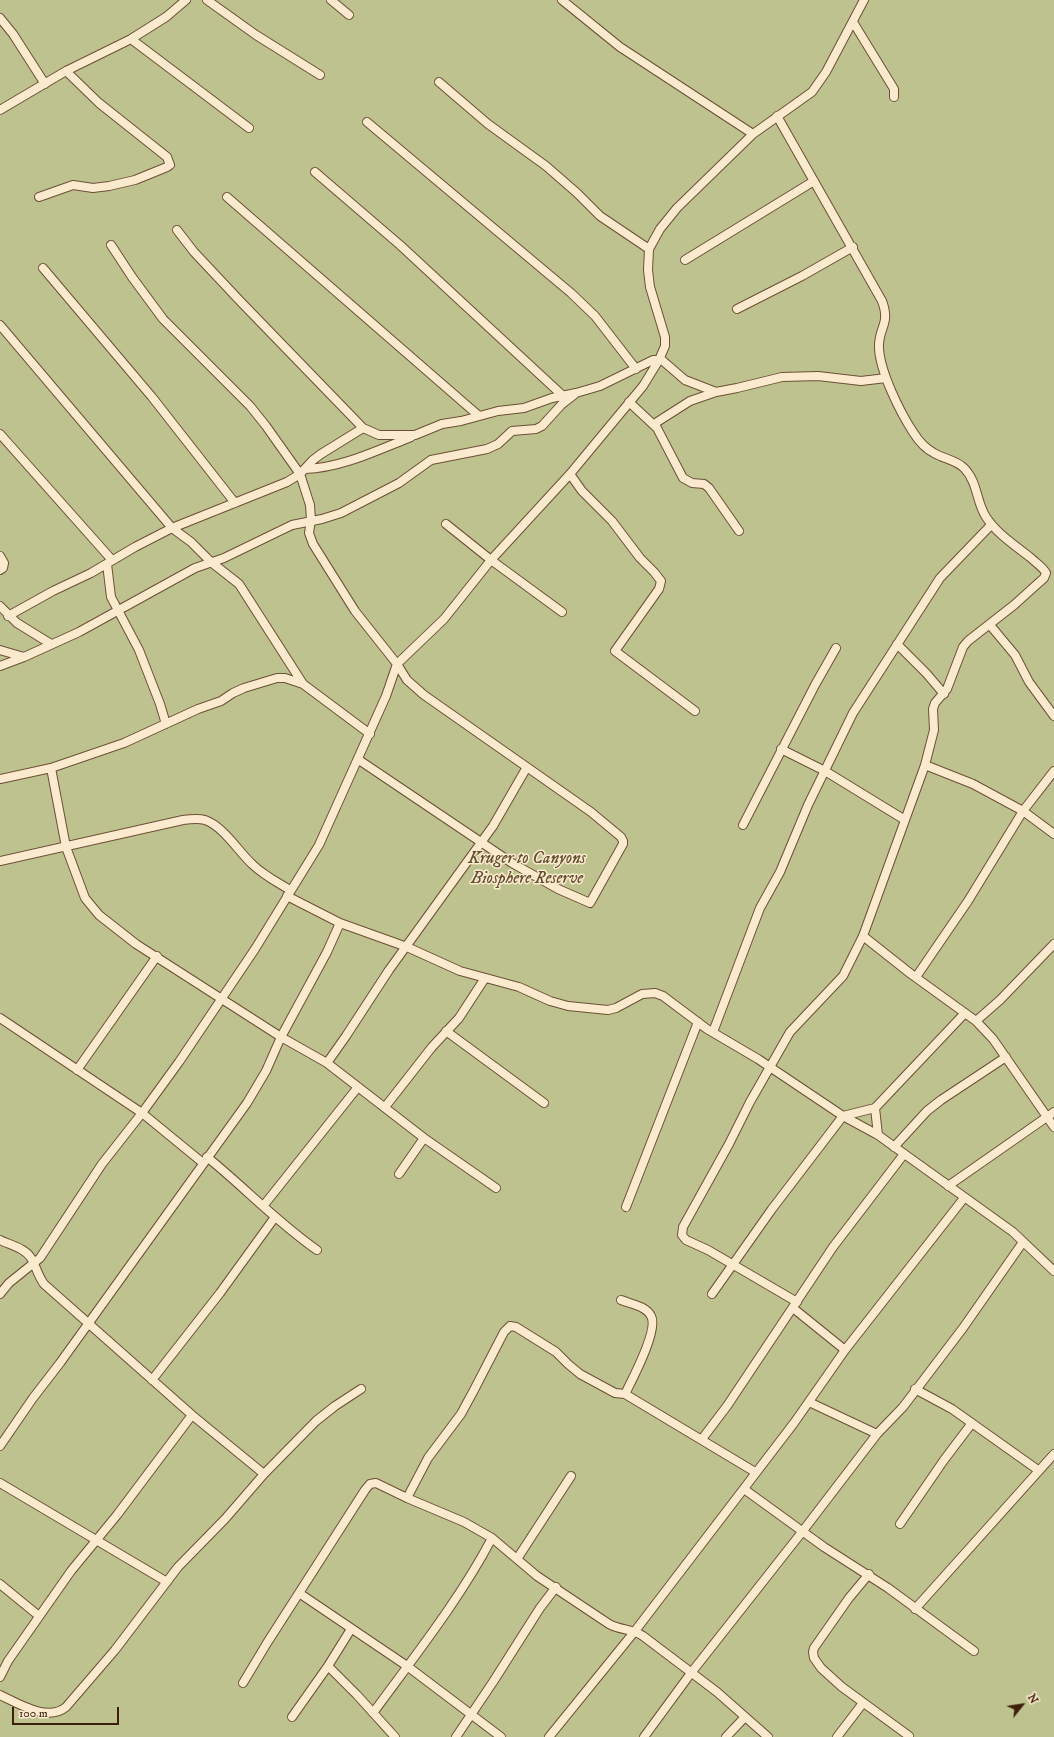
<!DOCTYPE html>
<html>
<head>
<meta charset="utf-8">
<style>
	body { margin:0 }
	#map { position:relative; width:1054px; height:1737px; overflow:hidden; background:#fbdfb5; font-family:"IM FELL DW Pica",serif }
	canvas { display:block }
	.north { position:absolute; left:1002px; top:1685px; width:40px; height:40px; -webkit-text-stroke:3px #fceacf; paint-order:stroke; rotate:60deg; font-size:11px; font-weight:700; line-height:16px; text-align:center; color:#3d1f0b }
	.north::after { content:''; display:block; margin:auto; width:14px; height:18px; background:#3d1f0b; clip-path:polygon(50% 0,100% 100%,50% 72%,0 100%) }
	.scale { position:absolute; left:12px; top:1707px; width:107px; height:18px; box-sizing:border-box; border:2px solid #3d1f0b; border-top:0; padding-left:5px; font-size:12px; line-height:14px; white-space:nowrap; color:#3d1f0b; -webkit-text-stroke:3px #fceacf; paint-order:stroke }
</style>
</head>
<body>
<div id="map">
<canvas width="1054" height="1737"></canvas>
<div class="north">N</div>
<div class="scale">100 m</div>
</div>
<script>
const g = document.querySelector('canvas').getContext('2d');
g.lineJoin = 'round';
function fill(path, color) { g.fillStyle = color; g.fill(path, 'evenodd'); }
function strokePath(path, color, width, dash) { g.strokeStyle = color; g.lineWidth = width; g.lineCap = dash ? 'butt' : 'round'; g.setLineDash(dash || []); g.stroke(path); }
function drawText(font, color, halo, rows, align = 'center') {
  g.font = font + ' "IM FELL DW Pica",serif'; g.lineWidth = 3; g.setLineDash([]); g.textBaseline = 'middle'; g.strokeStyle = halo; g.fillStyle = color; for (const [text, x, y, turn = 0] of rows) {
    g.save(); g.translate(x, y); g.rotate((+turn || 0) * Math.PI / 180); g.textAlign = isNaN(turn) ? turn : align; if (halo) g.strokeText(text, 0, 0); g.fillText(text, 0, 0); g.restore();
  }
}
fill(new Path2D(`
	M0,0H1054V1737H0Z`), '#bdc28e');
const minor = new Path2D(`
	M207,0L256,35L320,75
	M331,0L349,15
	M562,0L620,47L753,134
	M0,18L13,34L45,84
	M853,22L894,89V97
	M131,39L249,128
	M439,82L488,124L546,166L577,193L600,216L649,249
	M0,110L66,71L131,39L166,17L186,0
	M777,116L882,301C891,325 878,327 879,348C880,372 900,412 913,432C918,440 926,449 934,453C944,459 956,460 964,468C978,482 976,502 986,517C997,534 1016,546 1031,558C1036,563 1043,567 1046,573L1044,578L1014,605L968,641L963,647L947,689L935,703L933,709L934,730L925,765L863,936L843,976L790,1032L750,1102L729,1144L683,1227L682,1235L686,1240L708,1250L797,1302
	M367,122L571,293L595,316L636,369
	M315,172L400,245L562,395
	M39,197L73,185L93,188L109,186L135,180L167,167L170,165L167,157L99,103L66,71
	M227,197L479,416
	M177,230L194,252L240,301L363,428L379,435H415L442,424L461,421L498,411L524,408L552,398L576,393L600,386L653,360H659L663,361L685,380L716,392L737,388L782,377L818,376L861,381L886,378
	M111,245L132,277L163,319L250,406L266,426L300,474L310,505L311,520L309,533L313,544L355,611L397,664L407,680L424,695L591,812L621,837L623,841V844L590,903L558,889L512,863L359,760
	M685,260L814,181
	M43,268L152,397L235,503
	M737,309L802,276L853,247
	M0,325L172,528L191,542L211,562L239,584L303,684
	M629,402L657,428L683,478L692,483L704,484L709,488L739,531
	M654,424L690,401L716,392
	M0,434L112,560
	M305,469C341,468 378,450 411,437
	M570,474L582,491L612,521L640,558L654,572L661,581L659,589L615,651L695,711
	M446,524L491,560L562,612
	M0,556L4,563L3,568L0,570
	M107,564L111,597L139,650L160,704L166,724
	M0,606L17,623L51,644
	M8,616L53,591L91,573L135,547L172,528L287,482L300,474L313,460L321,454L363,428
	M990,625L1015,655L1029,682L1054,716
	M897,644L926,673L944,694
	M0,650L24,657
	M0,666L24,657L79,632L195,568L224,558L292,525L322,519L341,513L399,483L431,460L487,449L498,444L512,431L536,429L542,426L562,404L575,394
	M781,749L825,771L905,820
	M925,765L973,784L1023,811L1054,834
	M51,768L66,847L85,898L99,915L136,944L281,1037L327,1063L424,1138L496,1188
	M0,779L51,768L124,743L198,709L221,701L233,693L244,688L277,678H285L303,684L370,734
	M743,825L815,685L836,648
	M0,861L183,820C190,819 198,818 205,820C223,826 238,851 252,864C263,875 277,882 290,890
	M287,896L340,923L407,947L460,971L519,987L550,1001L568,1006L608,1010L616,1008L642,994L655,993L663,996L707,1029L758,1059L843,1116L878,1135L1013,1232L1054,1271
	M863,936L911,974L976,1021L993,1039L1054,1127
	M916,977L968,901L1023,811L1054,771
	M0,1018L142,1113L203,1163
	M976,1021L1000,1000L1054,944
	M446,1031L544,1103
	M713,1032L760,908L780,872L808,805L853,713L940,578L991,525
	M327,1063L346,1036L389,970L493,826L527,767
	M77,1070L157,956
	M385,1107L432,1047L459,1018L485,978
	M875,1108L878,1135
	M894,1147L927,1111L941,1100L1006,1057
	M207,1157C244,1187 277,1222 317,1250
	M399,1174L424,1138
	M948,1186L1054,1112
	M264,1205L358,1087
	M626,1207L698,1022
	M0,1240C10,1245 25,1248 31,1258C36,1266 38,1276 44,1284L192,1415L264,1474
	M0,1294L9,1283L40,1258L102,1164L142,1113L179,1062L255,949L319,845L386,696L397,664L444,619L491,560L570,474L643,386L659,360L665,346V337L650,287L648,270L649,249L660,229L677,208L753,134L812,92L826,72L864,0
	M712,1294L772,1209L843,1116L875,1108L965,1013
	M621,1300C631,1304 646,1306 651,1316C659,1329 632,1380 625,1394
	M793,1308L845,1350
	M152,1380L220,1293L275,1217
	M915,1389L952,1409L1038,1470
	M809,1402L877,1434
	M702,1439L727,1406L833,1247L904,1154
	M0,1446L33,1398L60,1363L247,1103L266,1071L281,1037L327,952L340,923
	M0,1483L167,1582
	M744,1489L824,1547L888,1588L974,1651
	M407,1498L428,1458L461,1414L474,1390L504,1332L510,1326L516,1327L556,1352L568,1364L580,1374L615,1393L625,1394L755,1472
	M900,1524L944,1460L972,1423
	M517,1559L571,1476
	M869,1574L849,1598L814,1648L813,1652L814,1658L821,1668L842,1687L909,1736
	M0,1584L39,1616
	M299,1593L407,1666L501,1737
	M915,1609L1054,1454
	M328,1666L357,1695L395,1737
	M0,1677L8,1661L71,1571L117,1515L192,1415
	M243,1683L267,1643L365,1490L370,1484L376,1483L407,1498L464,1522L492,1538L537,1576L609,1624C622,1631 631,1628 643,1636L717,1692L768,1737
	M0,1695C19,1704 48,1722 66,1707L115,1650L178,1567L225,1519L264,1474L316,1421L335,1406L361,1389
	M373,1713C414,1657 460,1599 492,1538
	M292,1717L328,1666L351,1629
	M456,1737L493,1682L540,1608L556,1587
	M549,1737L635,1631L794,1423L845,1350L964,1198
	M644,1737L691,1673L802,1532L877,1434L903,1407L963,1328L1023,1242
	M726,1737L745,1717
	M837,1737L863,1703`);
strokePath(minor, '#6c4f36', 10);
strokePath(minor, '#fceacf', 8);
drawText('italic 17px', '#635032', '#fceacf', [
	["Kruger to Canyons",527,859],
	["Biosphere Reserve",527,879]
]);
</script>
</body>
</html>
